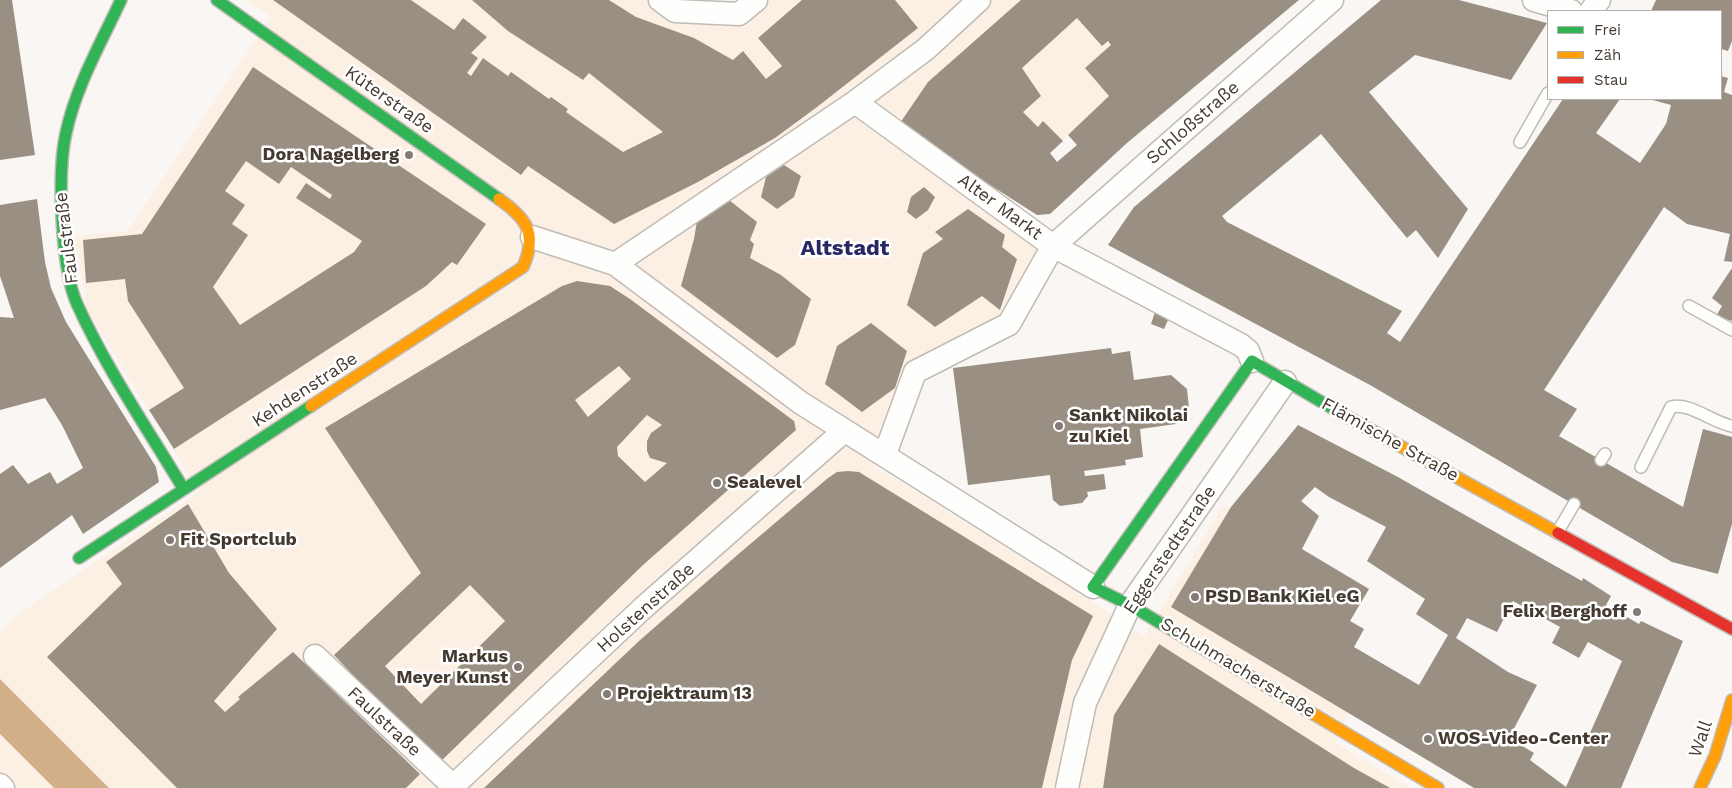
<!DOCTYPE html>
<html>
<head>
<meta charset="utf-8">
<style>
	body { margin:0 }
	#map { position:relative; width:1732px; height:788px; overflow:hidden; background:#f9f6f4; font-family:"Work Sans",sans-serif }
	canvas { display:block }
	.legend { position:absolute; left:1547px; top:10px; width:175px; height:90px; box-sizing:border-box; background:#fff; border:1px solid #b4b0ac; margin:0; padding:6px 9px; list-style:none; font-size:15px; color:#443a2f }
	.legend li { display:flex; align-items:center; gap:10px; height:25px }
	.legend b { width:25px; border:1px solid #b4b0ac }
</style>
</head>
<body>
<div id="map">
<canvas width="1732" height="788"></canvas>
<ul class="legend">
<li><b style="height:6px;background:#30b455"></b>Frei</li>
<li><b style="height:6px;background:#ff9f0a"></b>Zäh</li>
<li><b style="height:6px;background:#e5322d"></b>Stau</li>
</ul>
</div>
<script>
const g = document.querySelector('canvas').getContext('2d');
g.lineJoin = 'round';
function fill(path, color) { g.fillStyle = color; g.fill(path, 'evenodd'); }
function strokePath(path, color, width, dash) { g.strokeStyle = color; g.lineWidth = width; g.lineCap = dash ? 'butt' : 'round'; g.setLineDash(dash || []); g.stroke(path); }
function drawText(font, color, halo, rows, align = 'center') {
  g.font = font + ' "Work Sans",sans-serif'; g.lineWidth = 5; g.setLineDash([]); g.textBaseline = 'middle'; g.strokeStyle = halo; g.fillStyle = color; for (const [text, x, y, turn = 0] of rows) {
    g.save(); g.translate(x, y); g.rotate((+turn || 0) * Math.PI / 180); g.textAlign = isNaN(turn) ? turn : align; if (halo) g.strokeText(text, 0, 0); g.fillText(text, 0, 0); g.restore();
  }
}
fill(new Path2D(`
	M246,0H660L675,11L758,0H1226L1003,193L1038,249L1005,316L911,365L872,465L1076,590L1144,637L1224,504L1302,549L1350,620L1364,629L1354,647L1378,661L1348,712L1336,743L1410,788H0V631L20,613L199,492L88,311L74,236L128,231L271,17Z`), '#fcf0e4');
fill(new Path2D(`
	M0,679L109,788H54L0,734Z`), '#d2b08a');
fill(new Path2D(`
	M0,0H12L35,155L0,160Z
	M273,0H411L454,30L463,18L487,37L471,53L478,58L467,73L471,76L483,58L508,76L511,72L549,99L551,97L568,109L566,112L623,152L663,132L589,73L583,80L508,31L472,0H609L636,17L694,38L733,60L743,51L766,79L782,66L758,38L802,0H895L918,28L817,107L775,138L698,182L614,224L528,166L521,175Z
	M1021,0H1299L1127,143L1050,214L1037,215L898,126L928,82ZM1077,18L1102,46L1108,41L1111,45L1085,68L1109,96L1068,135L1077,145L1057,162L1050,153L1063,141L1043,121L1038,127L1023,112L1041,96L1022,68Z
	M1381,0H1459L1547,23L1511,80L1415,55L1369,92L1468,209L1438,258L1416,230L1407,238L1321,134L1222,216L1227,222L1402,311L1387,333L1400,342L1563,99H1620L1596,133L1640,163L1666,124L1671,105L1649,99H1721V76L1728,78L1724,92L1732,95V262L1724,261L1730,234L1687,224L1664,207L1544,390L1577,409L1559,436L1683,507L1703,429L1732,437V524L1718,574L1672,562L1370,385L1108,245L1134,207Z
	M1656,0H1732V41L1728,51L1721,49V11H1651Z
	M253,67L486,224L457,265L452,262L426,286L174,449L149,410L184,388L128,301L125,279L86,283L83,240L142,234ZM246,161L279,184L291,167L332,195L330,199L306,183L296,198L362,241L354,252L240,325L213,287L248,235L232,224L245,205L225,191Z
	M784,165L801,176L794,197L777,209L761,197L766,177Z
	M924,187L935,197L928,210L916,219L907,212L911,197Z
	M37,199L45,262L51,288L66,322L156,467L159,482L83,534L72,515L0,568V474L13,465L28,484L50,472L57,484L83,468L62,425L45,398L0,410V317L14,318L0,276V205Z
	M729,200L757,222L750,240L754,244L750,258L781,275L811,299L795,345L777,358L681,286L694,239L697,221Z
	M968,209L1005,235L1002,247L1017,259L1000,310L982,296L935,327L907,305L923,253L943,239L935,232Z
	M1732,268V321L1716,316L1722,306L1712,298Z
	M577,281L610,286L630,299L794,421L796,430L643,565L437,765L334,655L421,573L325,428L562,286ZM619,366L631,379L588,417L575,400ZM647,415L662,425L651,433L647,441V451L650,458L667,463L645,482L618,456L617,447ZM470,585L505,621L421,704L385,666Z
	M1155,312L1169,318L1164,329L1151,324Z
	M871,323L907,351L895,388L862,412L825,384L837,346Z
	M1111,348L1112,354L1130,351L1134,380L1171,375L1187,389L1189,408L1176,424L1140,429L1143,457L1125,460L1126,465L1084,471L1085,476L1104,474L1106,489L1087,492L1088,496L1082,503L1060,506L1053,500L1050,475L968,485L953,368Z
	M1298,425L1396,476L1582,581L1583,578L1611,596L1606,605L1639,624L1641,621L1683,641L1621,788H1474L1171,607L1231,507ZM1315,487L1329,497L1386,527L1367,561L1425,599L1416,614L1448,635L1419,685L1354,647L1364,629L1350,621L1369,589L1302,549L1319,516L1301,501ZM1513,601L1560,627L1552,643L1579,658L1588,642L1622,661L1566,787L1530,760L1534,753L1509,738L1537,685L1508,672L1456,638L1467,618L1497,632Z
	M848,471L859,472L1093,616L1072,660L1042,788H484L639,641L735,557L828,478L837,472Z
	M188,504L229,573L277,629L214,701L225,712L240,699L238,697L293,652L420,774L406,788H177L47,657L122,584L106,562Z
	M1159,644L1354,768L1390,788H1103L1114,715Z`), '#999083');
const lane = new Path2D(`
	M1520,142L1548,93
	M1689,306L1732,330
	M1601,460L1605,454
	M1641,467L1671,407C1690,402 1713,423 1732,426
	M1557,533L1574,504`);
const street = new Path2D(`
	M660,0L675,11L739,14L756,0
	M1534,0L1571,11
	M1591,11L1599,0
	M855,102L1053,246L1009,324L915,372L885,454
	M532,237L615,264L801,403L1093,587
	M615,264L855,102L926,49L979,0
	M1252,361L1248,351L1241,345L1053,246L1332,0
	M315,656L453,786
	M0,785L3,788
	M451,788L643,608L844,431
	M1067,788L1085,703L1130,605L1285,382`);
const fast = new Path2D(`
	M121,0C101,43 76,86 66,133C57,172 61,268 77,304C106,368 147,428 183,488
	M217,0L499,199
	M79,558L311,406
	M1187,639L1130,605L1093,587L1252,361L1342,414`);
const slow = new Path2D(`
	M311,406L523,267C538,233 526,218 499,199
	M1342,414L1558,533
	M1187,639L1438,788
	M1700,788L1715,756L1732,700`);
const jam = new Path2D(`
	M1558,533L1732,629`);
strokePath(lane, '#c0bbb5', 14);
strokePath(street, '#c0bbb5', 25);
strokePath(fast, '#c0bbb5', 14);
strokePath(slow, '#c0bbb5', 14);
strokePath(jam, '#c0bbb5', 14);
strokePath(lane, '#fefefd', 11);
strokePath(street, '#fefefd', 22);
strokePath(fast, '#30b455', 11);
strokePath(slow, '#ff9f0a', 11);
strokePath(jam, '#e5322d', 11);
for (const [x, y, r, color] of [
	[409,155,5,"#837c74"],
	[1059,426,5,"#837c74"],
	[717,483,5,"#837c74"],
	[170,540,5,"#837c74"],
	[1195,597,5,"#837c74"],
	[1637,612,5,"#837c74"],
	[518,667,5,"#837c74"],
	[607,694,5,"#837c74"],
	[1428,739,5,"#837c74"]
]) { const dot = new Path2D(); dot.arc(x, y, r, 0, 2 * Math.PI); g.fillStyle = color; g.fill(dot); strokePath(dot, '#fff', 2); }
drawText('18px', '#443a2f', '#fff', [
	["Küterstraße",389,100,35],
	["Schloßstraße",1193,123,-41],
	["Alter Markt",1000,207,36],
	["Faulstraße",67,238,-97],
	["Kehdenstraße",305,390,-33],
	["Flämische Straße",1390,440,29],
	["Eggerstedtstraße",1170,550,-56],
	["Holstenstraße",646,608,-42],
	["Schuhmacherstraße",1238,668,31],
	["Faulstraße",384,722,43],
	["Wall",1701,739,-71]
]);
drawText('bold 18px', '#443a2f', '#fff', [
	["Dora Nagelberg",399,155,"right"],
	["Sankt Nikolai",1069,416],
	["zu Kiel",1069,437],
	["Sealevel",727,483],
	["Fit Sportclub",180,540],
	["PSD Bank Kiel eG",1205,597],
	["Felix Berghoff",1627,612,"right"],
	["Markus",508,657,"right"],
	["Meyer Kunst",508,678,"right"],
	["Projektraum 13",617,694],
	["WOS-Video-Center",1438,739]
], 'left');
drawText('bold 22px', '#272761', '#fff', [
	["Altstadt",845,249]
]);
</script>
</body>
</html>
